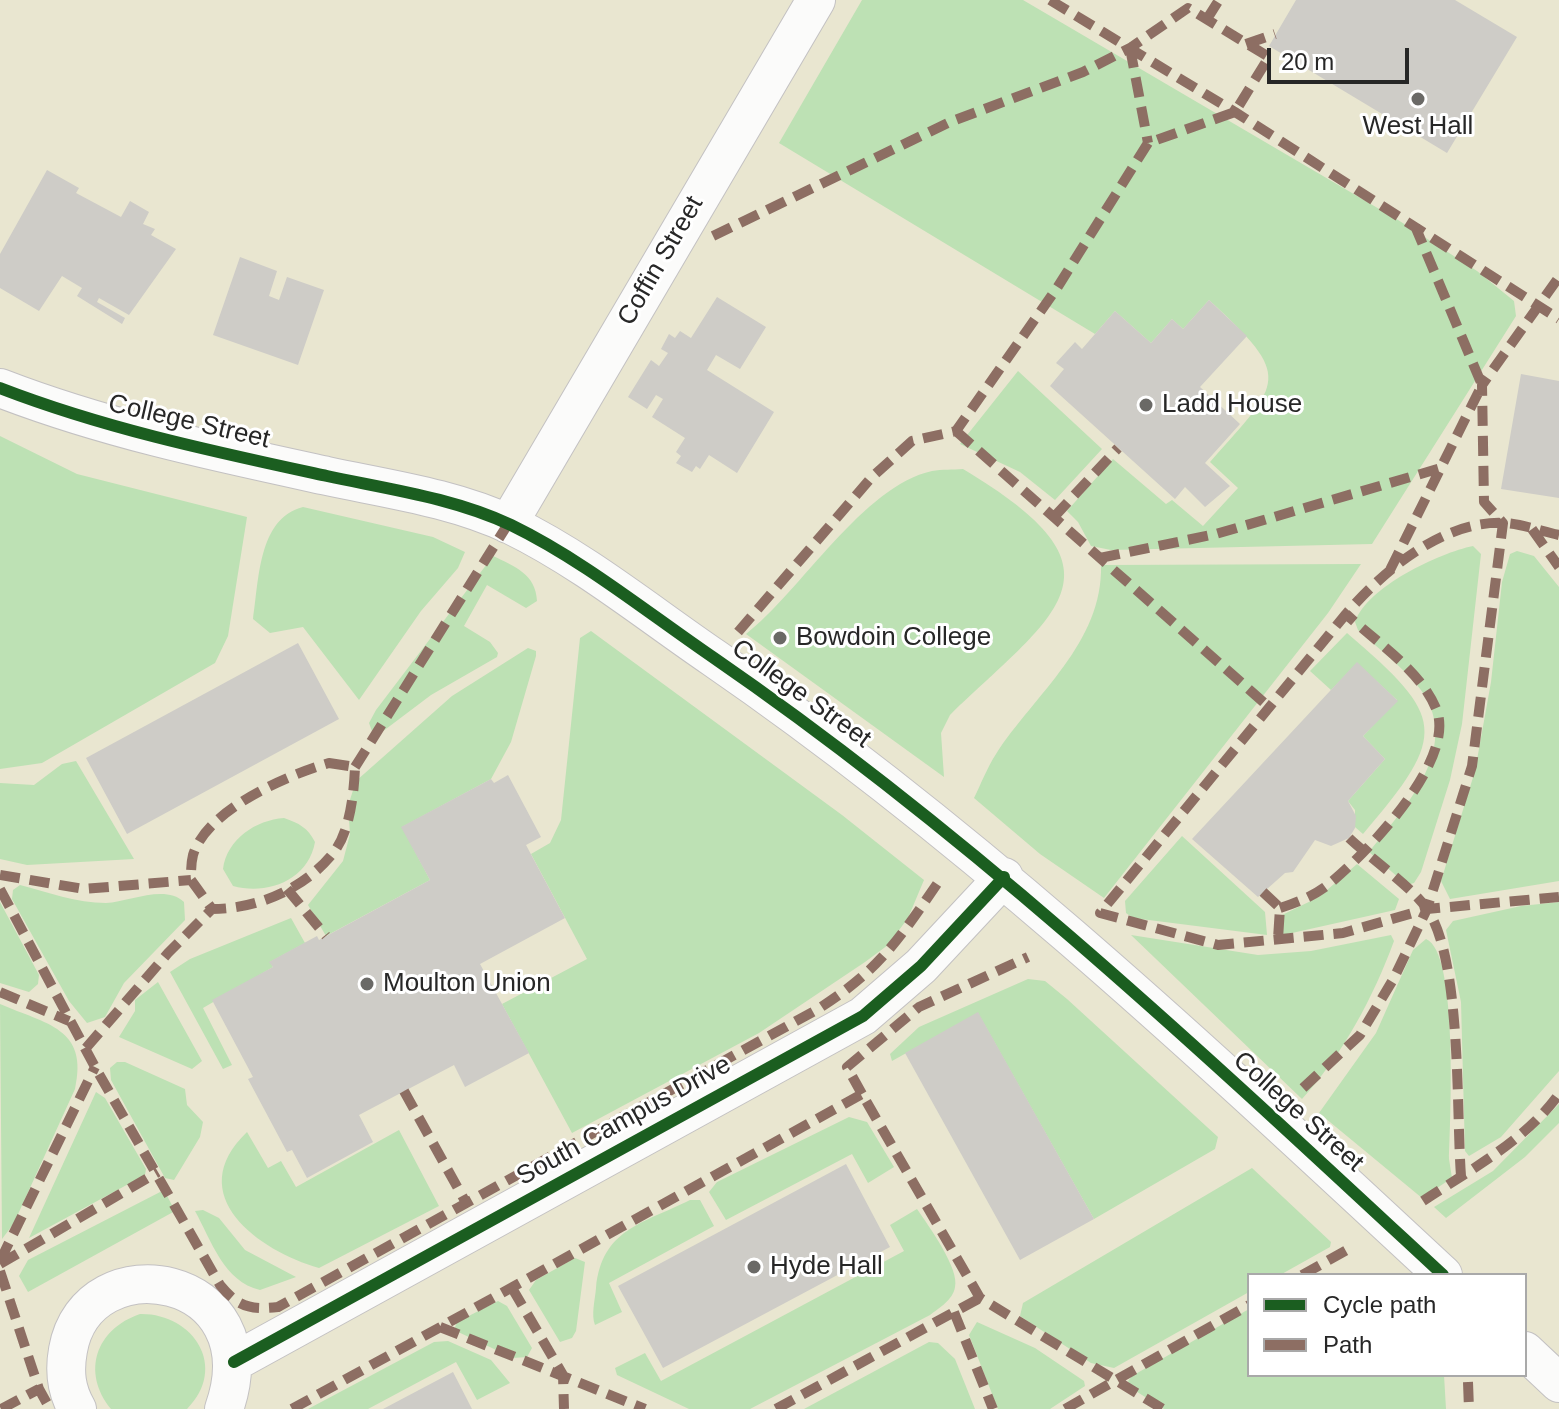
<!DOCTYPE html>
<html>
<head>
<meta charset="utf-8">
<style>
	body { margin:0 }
	#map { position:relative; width:1559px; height:1409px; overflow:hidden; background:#e5e3dc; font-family:Arial,sans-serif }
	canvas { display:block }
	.legend { position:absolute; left:1247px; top:1273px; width:280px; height:104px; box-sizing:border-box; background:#fff; border:2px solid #a9a9a9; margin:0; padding:10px 14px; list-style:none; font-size:24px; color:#272727 }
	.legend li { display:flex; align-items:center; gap:16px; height:40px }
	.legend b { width:40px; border:2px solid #a9a9a9 }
	.scale { position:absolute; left:1267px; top:48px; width:142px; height:36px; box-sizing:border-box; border:4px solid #272727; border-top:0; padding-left:10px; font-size:24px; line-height:28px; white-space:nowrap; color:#272727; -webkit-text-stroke:6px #fff; paint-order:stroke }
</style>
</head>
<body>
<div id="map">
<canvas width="1559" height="1409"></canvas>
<ul class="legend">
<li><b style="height:10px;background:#1b5e20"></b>Cycle path</li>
<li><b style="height:10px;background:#8d6e63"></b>Path</li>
</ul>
<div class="scale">20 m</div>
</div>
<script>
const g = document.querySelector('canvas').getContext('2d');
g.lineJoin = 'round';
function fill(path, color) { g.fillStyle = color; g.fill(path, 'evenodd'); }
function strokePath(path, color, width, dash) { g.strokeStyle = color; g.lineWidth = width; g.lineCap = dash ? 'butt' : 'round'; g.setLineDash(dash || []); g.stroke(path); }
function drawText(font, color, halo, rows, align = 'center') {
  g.font = font + ' Arial,sans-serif'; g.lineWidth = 6; g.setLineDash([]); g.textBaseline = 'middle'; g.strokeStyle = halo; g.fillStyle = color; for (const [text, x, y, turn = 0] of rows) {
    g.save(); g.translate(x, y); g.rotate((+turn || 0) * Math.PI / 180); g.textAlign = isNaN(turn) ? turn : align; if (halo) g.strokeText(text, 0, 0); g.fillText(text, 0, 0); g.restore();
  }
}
fill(new Path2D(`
	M0,0H1559V1409H0ZM1249,1275H1525V1375H1249Z`), '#e9e6d0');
fill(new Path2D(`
	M862,0H1023L1398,220L1477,271L1514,301L1516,316L1372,544L1111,550L1091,546L1078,522L1067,511L1113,459L1166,504L1172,500L1203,526L1238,488L1210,462C1282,381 1294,378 1209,300L1183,329L1172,319L1151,343L1115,311L1095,334L779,143Z
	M1018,371L1102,449L1055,500L1020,472L960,444Z
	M0,436L77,474L247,517L228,636L215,663L42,763L0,769Z
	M963,469C1134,571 1060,610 950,715L941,733L944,777L746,634C801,591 863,486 932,471C942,469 953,470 963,469Z
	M303,507L433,537L465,552L458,568L421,611L359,700L303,627L270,633L253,619C259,581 258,518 303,507Z
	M1473,546L1481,554L1462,724L1450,780L1421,872L1414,883L1407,885L1369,852C1406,806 1466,744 1417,685C1400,665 1378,648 1358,630L1355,622C1367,587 1439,553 1473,546Z
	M1517,551L1534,556L1559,587V881L1450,899L1441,881L1475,771L1491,682L1502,582L1510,554Z
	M493,556C514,566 536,574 537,601L526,608L487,585L464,626L490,642L498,653L497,657L431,695L378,735L373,734L369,723L376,710Z
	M1361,564L1328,613L1104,898L1040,854L974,798C981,784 987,768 996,754C1035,694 1103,643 1101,565Z
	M591,631L842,815L924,880L908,918L888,945L865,962L759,1033L572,1133L502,1004L587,959L531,854L550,843L561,820L580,638Z
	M1347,633C1445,717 1450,733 1363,834L1355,827V810L1348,801L1385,759L1363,736L1397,700L1357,663L1331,690L1310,671Z
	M528,648L536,651V656L511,742L491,779L402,827L430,880L326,936L308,905L343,861L350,834L348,806L356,781L452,696Z
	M76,761L134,859L27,865L0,859V783L34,785L62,764Z
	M284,818C299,823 308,828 315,842C308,881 267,895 233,886L223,869C227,839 256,820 284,818Z
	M1182,836L1265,912L1267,935L1133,918L1126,913L1125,901Z
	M1357,864L1399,899L1395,910L1283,935L1282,915L1319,897Z
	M20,885C47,892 77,903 106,903C129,902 165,884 184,902L185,920L124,983L105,1017L87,1023L69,1001L12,899L13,890Z
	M0,902L39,975L38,984L29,992L0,983Z
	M1559,902V1071L1501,1137L1469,1156L1465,1151L1461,1002L1446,930L1453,921L1521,906Z
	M291,918L305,943L270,962L273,967L203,1008L232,1065L223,1069L170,972L190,959Z
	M1131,935L1258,955L1311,951L1391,935L1394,941C1373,998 1343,1054 1302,1099Z
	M1426,939C1459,952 1450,1125 1449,1159L1452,1178L1422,1198L1319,1113L1376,1033L1413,950Z
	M1028,979L1045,981L1067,999L1218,1137L1215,1149L1094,1219L978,1013L892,1061L890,1054L919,1027Z
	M158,982L202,1061L192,1069L119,1037L135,1011V1000Z
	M0,1004C46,1024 89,1028 75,1089L14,1223L2,1239Z
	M117,1062H125L185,1089L187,1105L203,1122L200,1137L174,1180L165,1178L111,1080L110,1068Z
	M96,1092L105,1098L146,1169L145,1175L29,1238Z
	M1559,1104V1123L1525,1157L1446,1218L1434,1207L1493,1171Z
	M849,1117L867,1122L894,1167L868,1183L852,1154L726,1220L709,1192L717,1182Z
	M399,1130L439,1206L319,1268C259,1251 181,1195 247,1132L268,1168L281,1161L296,1187Z
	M1252,1168L1331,1242L1330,1247L1280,1275H1249V1292L1114,1368L1091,1363L1020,1316L1023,1303Z
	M164,1190L175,1211L28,1292L19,1276L28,1260Z
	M690,1200H700L714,1226L609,1283L622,1312L595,1325C591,1315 595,1300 596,1288C602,1229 642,1224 690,1200Z
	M917,1209C928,1225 960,1269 955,1287C953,1300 939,1308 930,1315L750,1409H689L617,1375L615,1368L645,1353L661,1381L904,1251L890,1225Z
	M203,1210L219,1218L245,1250L296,1277L260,1290C224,1282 211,1240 195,1211Z
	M575,1258L585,1262L576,1331L572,1338L560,1342L529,1290L536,1280Z
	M498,1301L507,1306L532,1348L527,1357L513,1358L454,1330L457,1322Z
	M1249,1309V1375H1444L1446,1409H1164L1131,1388L1128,1381L1132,1376Z
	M140,1314C193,1313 229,1367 187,1409H111C81,1372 96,1329 140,1314Z
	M977,1322L1035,1348L1084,1381L1085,1386L1050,1409H998L969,1335Z
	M448,1341L491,1360L510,1383L477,1400L456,1362L368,1409H308L434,1342Z
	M929,1342L938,1343L955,1359L975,1409H804Z`), '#bde1b4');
fill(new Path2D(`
	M1296,0H1455L1517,37L1447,153L1269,46Z
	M47,170L79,188L76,193L121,217L130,201L149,212L143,224L155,229L151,235L176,249L129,315L99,298L97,302L125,318L122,324L77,296L82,288L62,276L39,311L0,288V254Z
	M240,257L277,271L269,296L279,300L287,277L324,290L298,365L213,335Z
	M717,297L766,327L740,369L716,355L707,370L774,412L737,473L709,455L700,469L696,466L692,472L676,463L681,456L676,452L685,438L652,417L663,399L656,395L647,409L628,397L651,360L659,366L668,353L661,349L669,334L675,338L680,331L691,338Z
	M1209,300L1247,336L1200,387L1240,424L1205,463L1230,486L1205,507L1185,487L1175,499L1050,386L1064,369L1056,363L1075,342L1082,349L1115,311L1151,343L1172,319L1183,329Z
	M1521,374L1559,381V498L1501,489Z
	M298,643L339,719L127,834L86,758Z
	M1357,662L1398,701L1363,736L1385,759L1348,801L1356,816L1355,828L1349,838L1331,846L1315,840L1293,872L1285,873L1258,897L1192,839Z
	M508,775L541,837L526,845L565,918L480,964L529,1053L465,1087L454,1065L359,1115L373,1142L307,1178L292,1150L287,1152L248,1079L253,1077L212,1000L273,967L269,962L317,936L319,940L430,880L401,827L491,779L494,783Z
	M978,1012L1094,1219L1020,1260L905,1053Z
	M846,1164L890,1247L663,1368L618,1286Z
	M453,1372L472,1409H383Z`), '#ceccc7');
const street = new Path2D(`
	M0,388C106,429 216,452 327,476C388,489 454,498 511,525C583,560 648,613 714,658C977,839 1209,1058 1443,1275
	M508,524L816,0
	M1525,1351L1559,1383
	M234,1362L863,1016L921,966L1004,877
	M77,1409C66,1390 64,1372 68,1350C87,1241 272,1272 224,1409`);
strokePath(street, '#c3c1c2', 40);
strokePath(street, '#fbfbfa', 38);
strokePath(new Path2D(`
	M1050,0L1235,112L1559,319
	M1207,19L1219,0
	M1246,44L1275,34
	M1130,48L1148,143
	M713,236L950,122L1083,72L1130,48L1188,8L1269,57L1235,112L1148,143L1057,288L956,431L912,441L871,478L738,632
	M956,431L1269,707
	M1054,517L1118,448
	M1532,529L1559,567
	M1559,535C1541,531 1522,524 1504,523C1443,520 1383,571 1346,614L1100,913L1218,945L1343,933L1427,909L1559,897
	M1100,558L1216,534L1441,468
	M1390,570L1482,385L1415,226
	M329,763L355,767C354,793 350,831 334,852C305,889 257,909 212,909L191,880C191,872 191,863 193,855C207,809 288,775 329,763Z
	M355,767L508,524
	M1349,838C1370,858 1412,887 1427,909C1462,960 1456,1110 1461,1176
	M0,875L84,889L191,880
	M0,889L95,1067L220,1285C238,1307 250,1310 278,1307L818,1009C879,970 897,942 937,884
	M287,889L326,936
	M1263,892L1280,908L1278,939
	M1280,908C1298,902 1314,896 1329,884C1366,854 1455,762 1437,711C1422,671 1376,642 1346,614
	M0,992L69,1021
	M86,1048L168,953L212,909
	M1303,1088L1360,1035L1394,978L1427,909L1472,766L1503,523L1484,502L1482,385L1559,277
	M404,1091L465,1201
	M862,1094L847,1067L919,1007L1028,957
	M1423,1201C1470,1170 1526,1140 1559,1094
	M0,1261L95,1067
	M0,1264L158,1172
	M0,1271L39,1389L50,1409
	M1302,1275L1347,1250
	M512,1288L563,1375L564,1409
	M954,1312L993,1409
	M440,1327L645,1409
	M1468,1382L1469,1409
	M1,1409L39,1389
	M292,1409L862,1094L980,1298L1163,1409
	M776,1409L980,1298
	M1065,1409L1249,1305`), '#8d6e63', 10, [20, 10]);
strokePath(new Path2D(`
	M0,388C106,429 216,452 327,476C388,489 454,498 511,525C583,560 648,613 714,658C977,839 1209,1058 1443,1275
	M234,1362L863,1016L921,966L1004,877`), '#1b5e20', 12);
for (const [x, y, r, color] of [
	[1418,99,8,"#6a6966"],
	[1146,405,8,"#6a6966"],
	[780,638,8,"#6a6966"],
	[367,984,8,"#6a6966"],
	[754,1267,8,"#6a6966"]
]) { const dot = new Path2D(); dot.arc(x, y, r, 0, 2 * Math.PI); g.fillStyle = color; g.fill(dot); strokePath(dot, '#fff', 3); }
drawText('26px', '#272727', '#fff', [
	["West Hall",1418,127,"center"],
	["Ladd House",1162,405],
	["Bowdoin College",796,638],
	["Moulton Union",383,984],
	["Hyde Hall",770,1267]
], 'left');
drawText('26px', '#272727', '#fff', [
	["Coffin Street",661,261,-60],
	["College Street",189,422,13],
	["College Street",801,694,36],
	["College Street",1298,1112,42],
	["South Campus Drive",624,1121,-29]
]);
</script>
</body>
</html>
